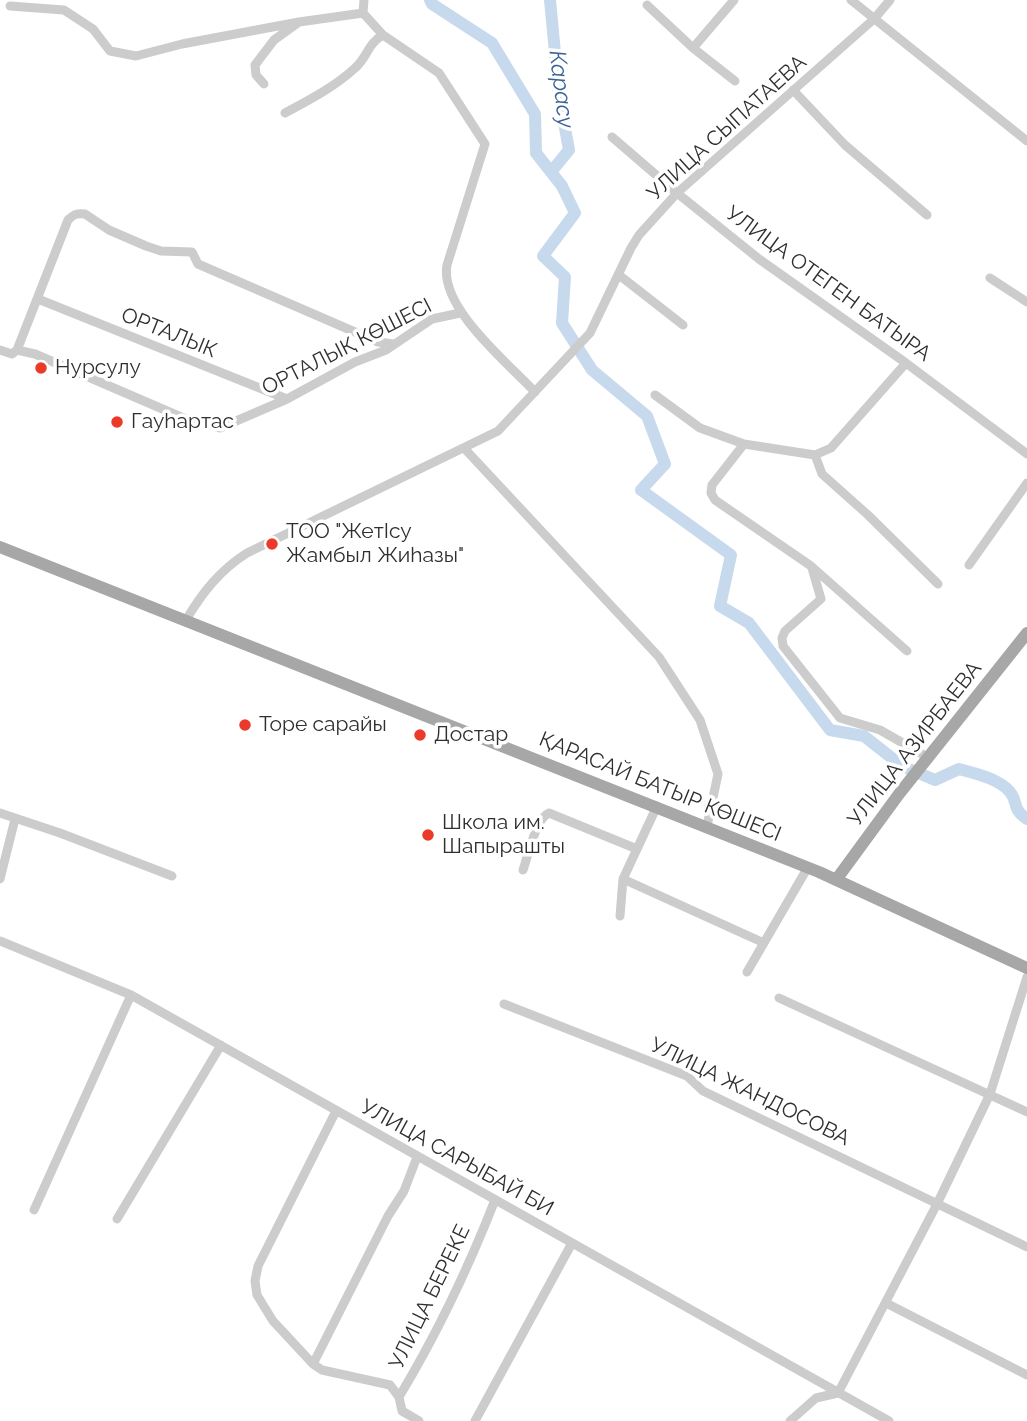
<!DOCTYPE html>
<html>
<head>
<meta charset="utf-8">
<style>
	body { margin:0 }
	canvas { display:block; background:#fff }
</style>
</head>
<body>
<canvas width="1027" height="1421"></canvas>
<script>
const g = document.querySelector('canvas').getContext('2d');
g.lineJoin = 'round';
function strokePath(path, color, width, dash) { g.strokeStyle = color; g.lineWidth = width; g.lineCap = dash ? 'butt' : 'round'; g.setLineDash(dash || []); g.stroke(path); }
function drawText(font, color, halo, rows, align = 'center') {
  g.font = font + ' Raleway,sans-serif'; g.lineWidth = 7; g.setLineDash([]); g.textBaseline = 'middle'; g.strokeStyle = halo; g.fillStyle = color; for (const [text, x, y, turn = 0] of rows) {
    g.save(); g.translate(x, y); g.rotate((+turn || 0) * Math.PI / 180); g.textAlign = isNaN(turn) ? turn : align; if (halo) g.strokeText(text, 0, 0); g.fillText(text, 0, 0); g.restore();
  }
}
strokePath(new Path2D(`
	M430,0L432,4L492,43L535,114L536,153L562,186L575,213L543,256L565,277L562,323L592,370L647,416L665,464L641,490L731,555L720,606L749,623L830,730L864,736L902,766L935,780L959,769C976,774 998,778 1010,792C1019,803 1011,808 1027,819
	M550,0L559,95L569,150L551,172`), '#c7d9ed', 12);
strokePath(new Path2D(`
	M364,0L363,13L383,35L439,73L485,144L447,265C439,307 508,363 535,392
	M851,0L1027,141
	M647,5L693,48L735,81
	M10,6L64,10L93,29L110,51L136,56L182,44L299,22
	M693,48L734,0
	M264,84L256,75L255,65L274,40L299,22L363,13
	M793,90L845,145L927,215
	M285,113C309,100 336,86 355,68C367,58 368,43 383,35
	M612,137L677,193L759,259L906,363L1027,454
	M619,275L683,325
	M990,278L1027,302
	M38,299L287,399
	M0,350L12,354L17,350L68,220C74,214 77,213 85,214L109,230L146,246L161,251L192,252L198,264L378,342L394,344
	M17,350L35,354L188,420L220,428L287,399L355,362L386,350L432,319L460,313
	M906,363L831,448L815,455L744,444L712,485L711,493L715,500L811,566L907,651
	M655,395L700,428L744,444
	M464,448L659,657L700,720L718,774L707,826
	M815,455L822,474L868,515L938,584
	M969,565L1027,483
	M812,568L821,599L785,631L782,638L783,646L840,718L880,730L929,758
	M186,620C202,593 220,570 247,553L498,431L590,333L631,248L639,235L677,193L874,19L890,0
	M0,813L60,833L172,876
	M523,870C528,856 536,818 549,813L637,849
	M0,879L15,819
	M623,879L764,943
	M620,916L623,879L657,806
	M0,941L131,995L889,1421
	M747,972L808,867
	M779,998L1027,1112
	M504,1004L687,1076L703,1091L1027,1247
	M336,1111L258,1266L255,1281L257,1295L273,1321L313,1364L322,1370L390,1385L399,1397L402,1411L419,1421
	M34,1210L131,995
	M117,1219L221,1045
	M886,1303L1027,1375
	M313,1364L388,1216L404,1191L417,1157
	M399,1397C437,1334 468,1269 495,1200
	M475,1421L572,1243
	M790,1421L816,1398L838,1393L937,1204L990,1094L1027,977`), '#ccc', 9);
strokePath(new Path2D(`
	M0,547L819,872L1027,968
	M836,880L899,794L1027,633`), '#a7a7a7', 12);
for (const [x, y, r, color] of [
	[41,368,7,"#ec3a2a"],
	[117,422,7,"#ec3a2a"],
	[272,544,7,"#ec3a2a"],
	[245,725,7,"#ec3a2a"],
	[420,735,7,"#ec3a2a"],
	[428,835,7,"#ec3a2a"]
]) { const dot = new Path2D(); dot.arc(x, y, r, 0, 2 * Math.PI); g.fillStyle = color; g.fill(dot); strokePath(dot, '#fff', 2.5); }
drawText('21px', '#2f2f2f', '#fff', [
	["УЛИЦА СЫПАТАЕВА",727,128,-42],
	["УЛИЦА ОТЕГЕН БАТЫРА",828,284,36],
	["ОРТАЛЫК",169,333,22],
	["ОРТАЛЫҚ КӨШЕСІ",347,347,-27],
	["УЛИЦА АЗИРБАЕВА",915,744,-52],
	["ҚАРАСАЙ БАТЫР КӨШЕСІ",660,787,22],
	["УЛИЦА ЖАНДОСОВА",750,1092,26],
	["УЛИЦА САРЫБАЙ БИ",457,1158,29],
	["УЛИЦА БЕРЕКЕ",430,1297,-64]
]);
drawText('21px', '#2f2f2f', '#fff', [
	["Нурсулу",55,368],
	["Гауhартас",131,422],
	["ТОО \"ЖетIсу",286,532],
	["Жамбыл Жиhазы\"",286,556],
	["Торе сарайы",259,725],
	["Достар",434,735],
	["Школа им.",442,823],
	["Шапырашты",442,847]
], 'left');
drawText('italic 23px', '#396395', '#fff', [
	["Карасу",561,89,83]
]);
</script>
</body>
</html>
